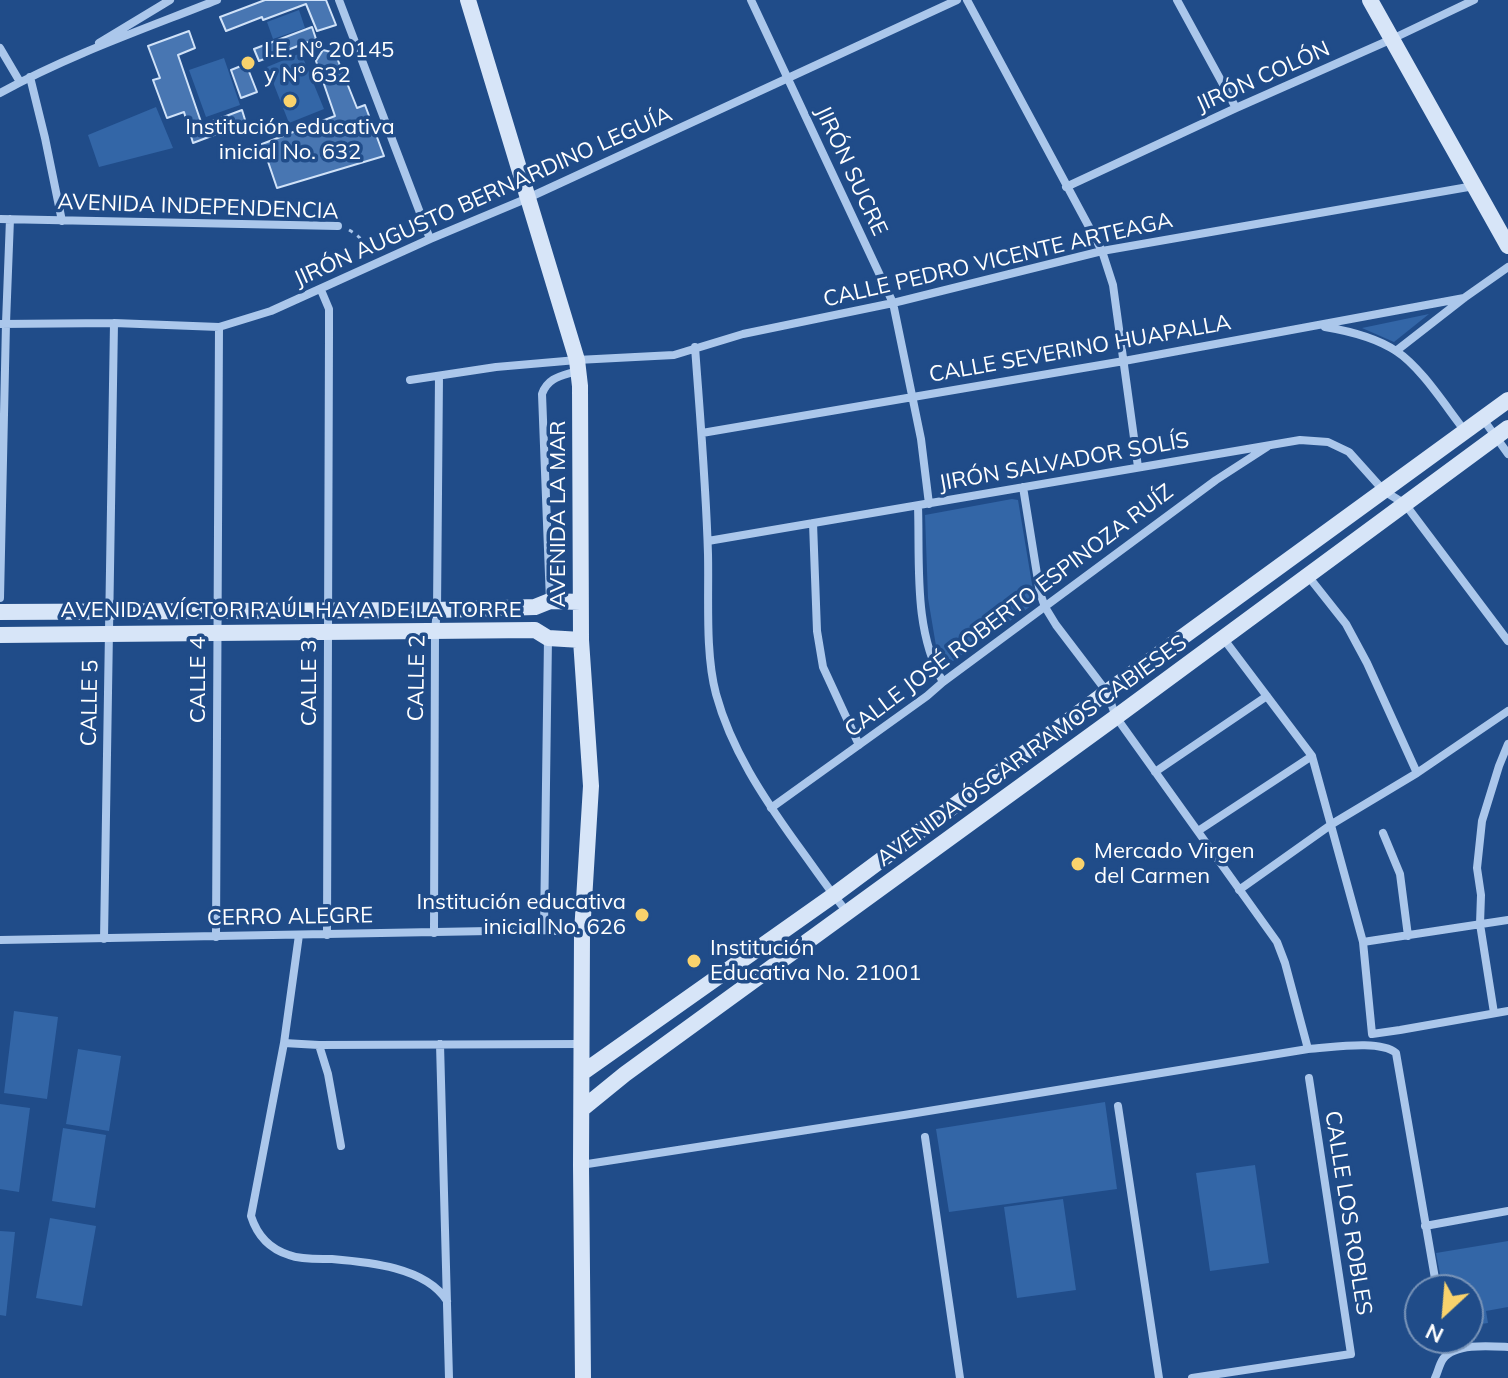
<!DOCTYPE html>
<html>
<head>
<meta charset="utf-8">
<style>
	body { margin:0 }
	#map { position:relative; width:1508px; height:1378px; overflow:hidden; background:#204c89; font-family:Mulish,sans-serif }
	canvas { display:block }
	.north { position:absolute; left:1404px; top:1274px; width:80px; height:80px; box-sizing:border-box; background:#204c89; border:2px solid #7994b8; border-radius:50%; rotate:206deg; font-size:22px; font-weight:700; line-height:32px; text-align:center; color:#fff }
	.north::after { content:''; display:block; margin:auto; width:28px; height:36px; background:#f9d26c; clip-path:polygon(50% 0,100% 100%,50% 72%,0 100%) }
</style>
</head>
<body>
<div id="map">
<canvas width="1508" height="1378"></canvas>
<div class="north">N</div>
</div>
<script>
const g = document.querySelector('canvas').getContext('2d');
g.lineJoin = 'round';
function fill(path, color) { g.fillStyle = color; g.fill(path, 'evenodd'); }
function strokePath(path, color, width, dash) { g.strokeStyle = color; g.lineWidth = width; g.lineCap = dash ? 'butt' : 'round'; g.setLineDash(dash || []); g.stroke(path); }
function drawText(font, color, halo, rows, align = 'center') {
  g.font = font + ' Mulish,sans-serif'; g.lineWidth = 7; g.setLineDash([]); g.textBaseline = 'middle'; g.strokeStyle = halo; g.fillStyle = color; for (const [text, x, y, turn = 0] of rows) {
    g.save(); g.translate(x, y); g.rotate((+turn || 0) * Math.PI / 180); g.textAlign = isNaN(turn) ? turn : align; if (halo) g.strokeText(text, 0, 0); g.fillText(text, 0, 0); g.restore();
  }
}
fill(new Path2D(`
	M299,10L305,28L273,39L267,22Z
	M301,53L324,109L289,123L267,67Z
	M224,58L240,105L206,117L189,70Z
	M156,107L173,148L99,167L88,135Z
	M1429,314L1394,342L1362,328Z
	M1012,499L1018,500L1034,596L1031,606L953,661L943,658L937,652L928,598L925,515Z
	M14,1011L58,1017L47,1099L4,1093Z
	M78,1049L121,1056L109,1131L66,1124Z
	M1105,1102L1117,1189L949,1212L936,1129Z
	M0,1104L30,1108L19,1192L0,1189Z
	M63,1128L106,1135L95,1208L52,1201Z
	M1255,1165L1269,1263L1210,1271L1196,1173Z
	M1063,1199L1076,1290L1017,1298L1004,1207Z
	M50,1218L96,1226L82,1306L36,1298Z
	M0,1231L15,1232L6,1316L0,1315Z
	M1508,1241V1307L1486,1311L1488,1323L1468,1326V1290H1443L1436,1253Z`), '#3366a7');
const building = new Path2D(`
	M265,0H326L336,25L317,31L306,4L263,20L262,17L226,31L220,17Z
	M312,27L316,39L259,61L254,49Z
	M189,31L195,48L178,55L202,125L242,110L246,123L193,143L184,112L167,118L153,80L160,78L148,46Z
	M323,50L335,53L357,108L365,105L384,156L277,188L262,144L335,116L316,61Z
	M246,64L257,92L241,98L231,70Z`);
fill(building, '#4876b2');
strokePath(building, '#d0e2f8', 2);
strokePath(new Path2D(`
	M349,230C360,236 364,242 370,253`), '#abc7eb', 3, [4, 6]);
strokePath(new Path2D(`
	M339,0L430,239
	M751,0L893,303L921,439L929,504
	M967,0L1102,251L1113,285L1138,467
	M1177,0L1236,108
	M99,43L170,0
	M0,48L20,82
	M30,77L45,138L62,221
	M0,93C69,55 144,29 217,0
	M1066,187L1236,108L1392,39L1474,0
	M0,219L338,226
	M321,290L329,309V334L327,935
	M0,324L114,323L219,327L271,311L430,239L528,198L957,0
	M1325,327C1349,331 1375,337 1396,351C1421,367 1446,407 1465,431
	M695,347C700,416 706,485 708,554C709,597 705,653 716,694C731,749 763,797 796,843C813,866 829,890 847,912
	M1396,351L1464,298L1508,267
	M410,380L496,367L577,360L674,355L743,334L893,303L1102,251L1474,186
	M1483,419L1508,454
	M702,433L1124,361L1464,298
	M1023,487L1040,593L1045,607L1056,625L1107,692L1116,717L1277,942L1285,963L1308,1049
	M918,506C920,563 913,630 943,682
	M813,523L817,631L823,667L859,745
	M708,541L1300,440L1328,442L1349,452L1384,491L1405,504L1508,641
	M1308,576L1346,624L1367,663L1417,773
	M0,598L6,323L10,219
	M550,601L542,394C548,377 562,376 577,371
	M1223,638L1312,756L1363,942L1372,1034L1400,1030L1508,1011
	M1155,772L1267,696
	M771,808L927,696L943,682L1216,480L1267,447
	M1198,831L1312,756
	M1383,833L1400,874L1408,936
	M1239,890L1332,824L1417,773L1508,711
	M544,930L548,638
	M434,933L435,631L437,610L439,376
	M216,937L219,327
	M104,939L114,323
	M0,940L544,930L582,933
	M1363,942L1508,920
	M1494,1013L1480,924L1481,895L1477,868L1482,821L1499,766L1508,744
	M284,1043L299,935
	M440,1044L449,1378
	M319,1045L328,1074L341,1146
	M1118,1106L1159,1378
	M925,1137L960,1378
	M581,1165L904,1115L1308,1049C1330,1048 1379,1039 1396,1053L1437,1290
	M1425,1226L1508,1211
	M447,1301C426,1267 368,1262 332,1259C319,1259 302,1260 289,1255C270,1249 257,1235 251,1216L284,1043L319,1045L581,1044
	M1446,1338L1449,1353
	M1192,1378L1351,1354L1309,1078
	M1435,1378C1438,1372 1439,1365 1443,1359C1455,1343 1490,1346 1508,1347`), '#abc7eb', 8);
strokePath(new Path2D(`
	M468,0L577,360L580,386L581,640L591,786L582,933L581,1165L583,1378
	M1370,0L1508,246
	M0,612L437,610L535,607L550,601L580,602
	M0,635L535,630L548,638L581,640
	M582,1073L834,895L1107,692L1508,400
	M582,1109L625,1074L1116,717L1508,428`), '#d7e5f8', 16);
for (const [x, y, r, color] of [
	[248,63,8,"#f9d26c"],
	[290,101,8,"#f9d26c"],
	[1078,864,8,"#f9d26c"],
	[642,915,8,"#f9d26c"],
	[694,961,8,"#f9d26c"]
]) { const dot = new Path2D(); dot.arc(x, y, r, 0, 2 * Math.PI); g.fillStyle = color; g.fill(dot); strokePath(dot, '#204c89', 3); }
drawText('22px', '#fff', '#204c89', [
	["I.E. Nº 20145",264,50],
	["y Nº 632",264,75],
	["Institución educativa",290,127,"center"],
	["inicial No. 632",290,152,"center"],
	["Mercado Virgen",1094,851],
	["del Carmen",1094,876],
	["Institución educativa",626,902,"right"],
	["inicial No. 626",626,927,"right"],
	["Institución",710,948],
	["Educativa No. 21001",710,973]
], 'left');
drawText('22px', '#fff', '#204c89', [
	["JIRÓN COLÓN",1263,77,-24],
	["JIRÓN SUCRE",851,171,65],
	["JIRÓN AUGUSTO BERNARDINO LEGUÍA",483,197,-24],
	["AVENIDA INDEPENDENCIA",198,207,2],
	["CALLE PEDRO VICENTE ARTEAGA",998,260,-13],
	["CALLE SEVERINO HUAPALLA",1080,349,-10],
	["JIRÓN SALVADOR SOLÍS",1064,462,-10],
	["AVENIDA LA MAR",558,514,-90],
	["AVENIDA VÍCTOR RAÚL HAYA DE LA TORRE",291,610],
	["CALLE JOSÉ ROBERTO ESPINOZA RUÍZ",1009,611,-37],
	["CALLE 2",417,678,-89],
	["CALLE 4",198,680,-90],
	["CALLE 3",309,683,-90],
	["CALLE 5",90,703,-89],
	["AVENIDA ÓSCAR RAMOS CABIESES",1032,751,-36],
	["CERRO ALEGRE",290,917,-1],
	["CALLE LOS ROBLES",1348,1213,81]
]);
</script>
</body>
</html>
